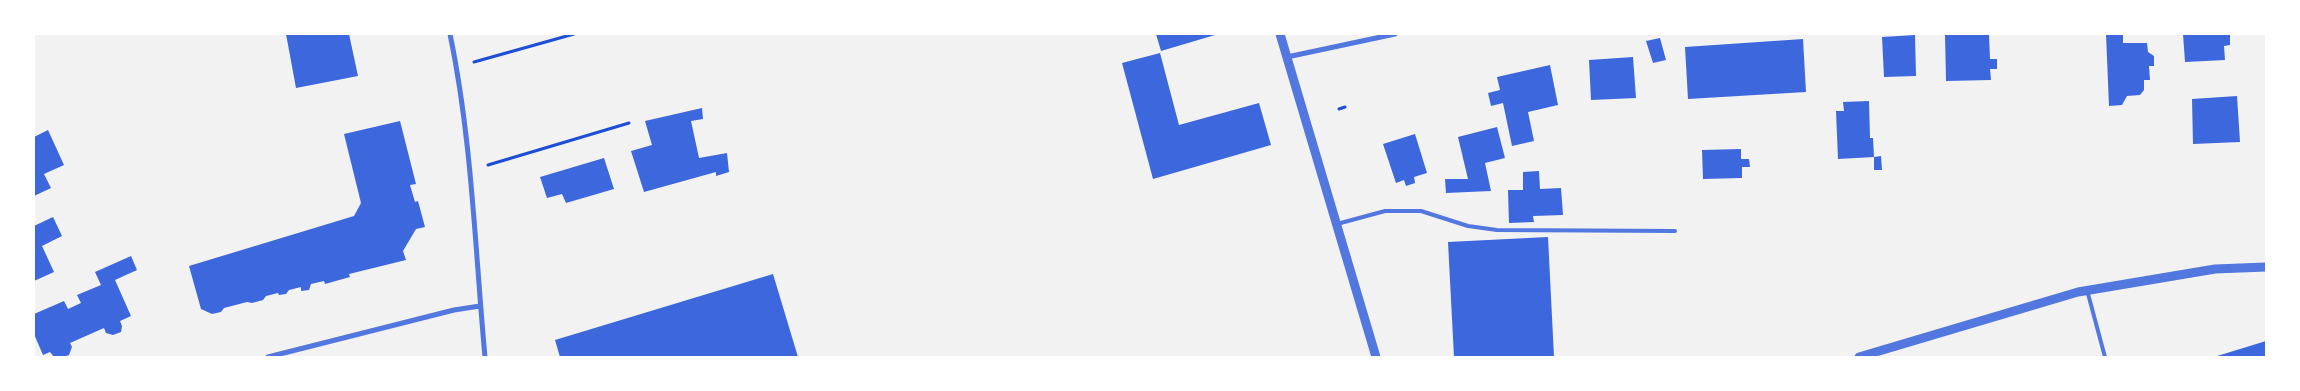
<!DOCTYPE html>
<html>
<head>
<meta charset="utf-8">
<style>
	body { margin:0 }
	#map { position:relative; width:2300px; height:391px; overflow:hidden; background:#f2f2f2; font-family:Figtree,sans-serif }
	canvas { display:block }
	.frame { position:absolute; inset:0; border:35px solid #fff; pointer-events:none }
</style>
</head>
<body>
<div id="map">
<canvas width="2300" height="391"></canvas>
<div class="frame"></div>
</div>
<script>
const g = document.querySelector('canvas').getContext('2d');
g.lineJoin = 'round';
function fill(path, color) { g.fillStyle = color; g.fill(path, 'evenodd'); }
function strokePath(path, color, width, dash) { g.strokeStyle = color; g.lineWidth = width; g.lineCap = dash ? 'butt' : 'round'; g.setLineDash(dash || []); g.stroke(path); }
fill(new Path2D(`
	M286,34H349L358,76L296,88Z
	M1156,34H1214L1215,35L1161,51Z
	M1945,34H1989L1990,59H1997V69H1990L1991,80L1946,81Z
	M2106,34H2123V43H2147L2148,52L2154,56V66H2149L2150,80H2144V90L2140,95L2127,96L2122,105L2109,106Z
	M2183,34H2230V45L2224,46L2225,60L2185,62Z
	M1915,35L1916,76L1884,77L1882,37Z
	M1660,38L1666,60L1653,63L1646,41Z
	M1803,39L1806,92L1688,99L1685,47Z
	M1160,53L1179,125L1259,103L1271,145L1153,179L1122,63Z
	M1633,57L1636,98L1591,100L1589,60Z
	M1550,65L1558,105L1528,112L1534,141L1512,146L1503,103L1491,106L1488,93L1500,90L1497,77Z
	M2237,96L2240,142L2193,144L2192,99Z
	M1869,101L1870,138H1873L1874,157L1881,156L1882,170H1874V157L1838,159L1836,111H1844L1843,102Z
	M702,108L703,119L691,121L699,158L727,153L729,172L716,176V172L644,192L631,151L652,145L645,121Z
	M400,121L416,184L410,185L415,202L418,201L425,227L416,229L403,251L406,260L349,274L350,277L325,284L324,281L311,284L309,290L301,291V287L289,290L286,294L279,295L278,293L266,296L263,300L252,303L247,302L224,308L221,312L212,314L201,309L189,266L354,216L361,203L344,134Z
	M1497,127L1505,158L1485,163L1491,191L1446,193L1445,179H1468L1458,137Z
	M48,130L64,165L44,174L51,188L34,196V137Z
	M1415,134L1427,173L1414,177L1415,183L1406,186L1404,180L1396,183L1383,144Z
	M1741,149V159H1749L1750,167H1742V178L1703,179L1702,150Z
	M604,158L614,189L566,203L562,194L547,198L540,177Z
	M1539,171L1540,189L1561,188L1563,215L1533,216L1534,222L1509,223L1508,190H1523V172Z
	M53,217L62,236L42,246L54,272L34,281V226Z
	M1548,237L1554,357H1454L1448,242Z
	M131,256L137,270L115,280L131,316L120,321L122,326L121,332L113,335L106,333L104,328L70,343L72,347L69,355L64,357H54L50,352L43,355L34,334V314L64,301L68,309L81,303L77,295L101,285L95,272Z
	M773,274L798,357H560L555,340Z
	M2266,341V357H2214Z`), '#3d67dc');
strokePath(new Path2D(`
	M474,62L574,34
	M1339,109L1345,107
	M488,165L629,123`), '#1d4ed8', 3);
strokePath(new Path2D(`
	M1337,224L1385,211H1421L1468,226L1497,230L1675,231
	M2087,290L2105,357`), '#5277de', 4);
strokePath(new Path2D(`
	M450,34C472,140 475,249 485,357
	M1287,57L1395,34
	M268,357L454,310L480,306`), '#5277de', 5);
strokePath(new Path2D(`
	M1280,34L1376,357
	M1859,357L2078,292L2215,269L2266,267`), '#5277de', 9);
</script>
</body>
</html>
